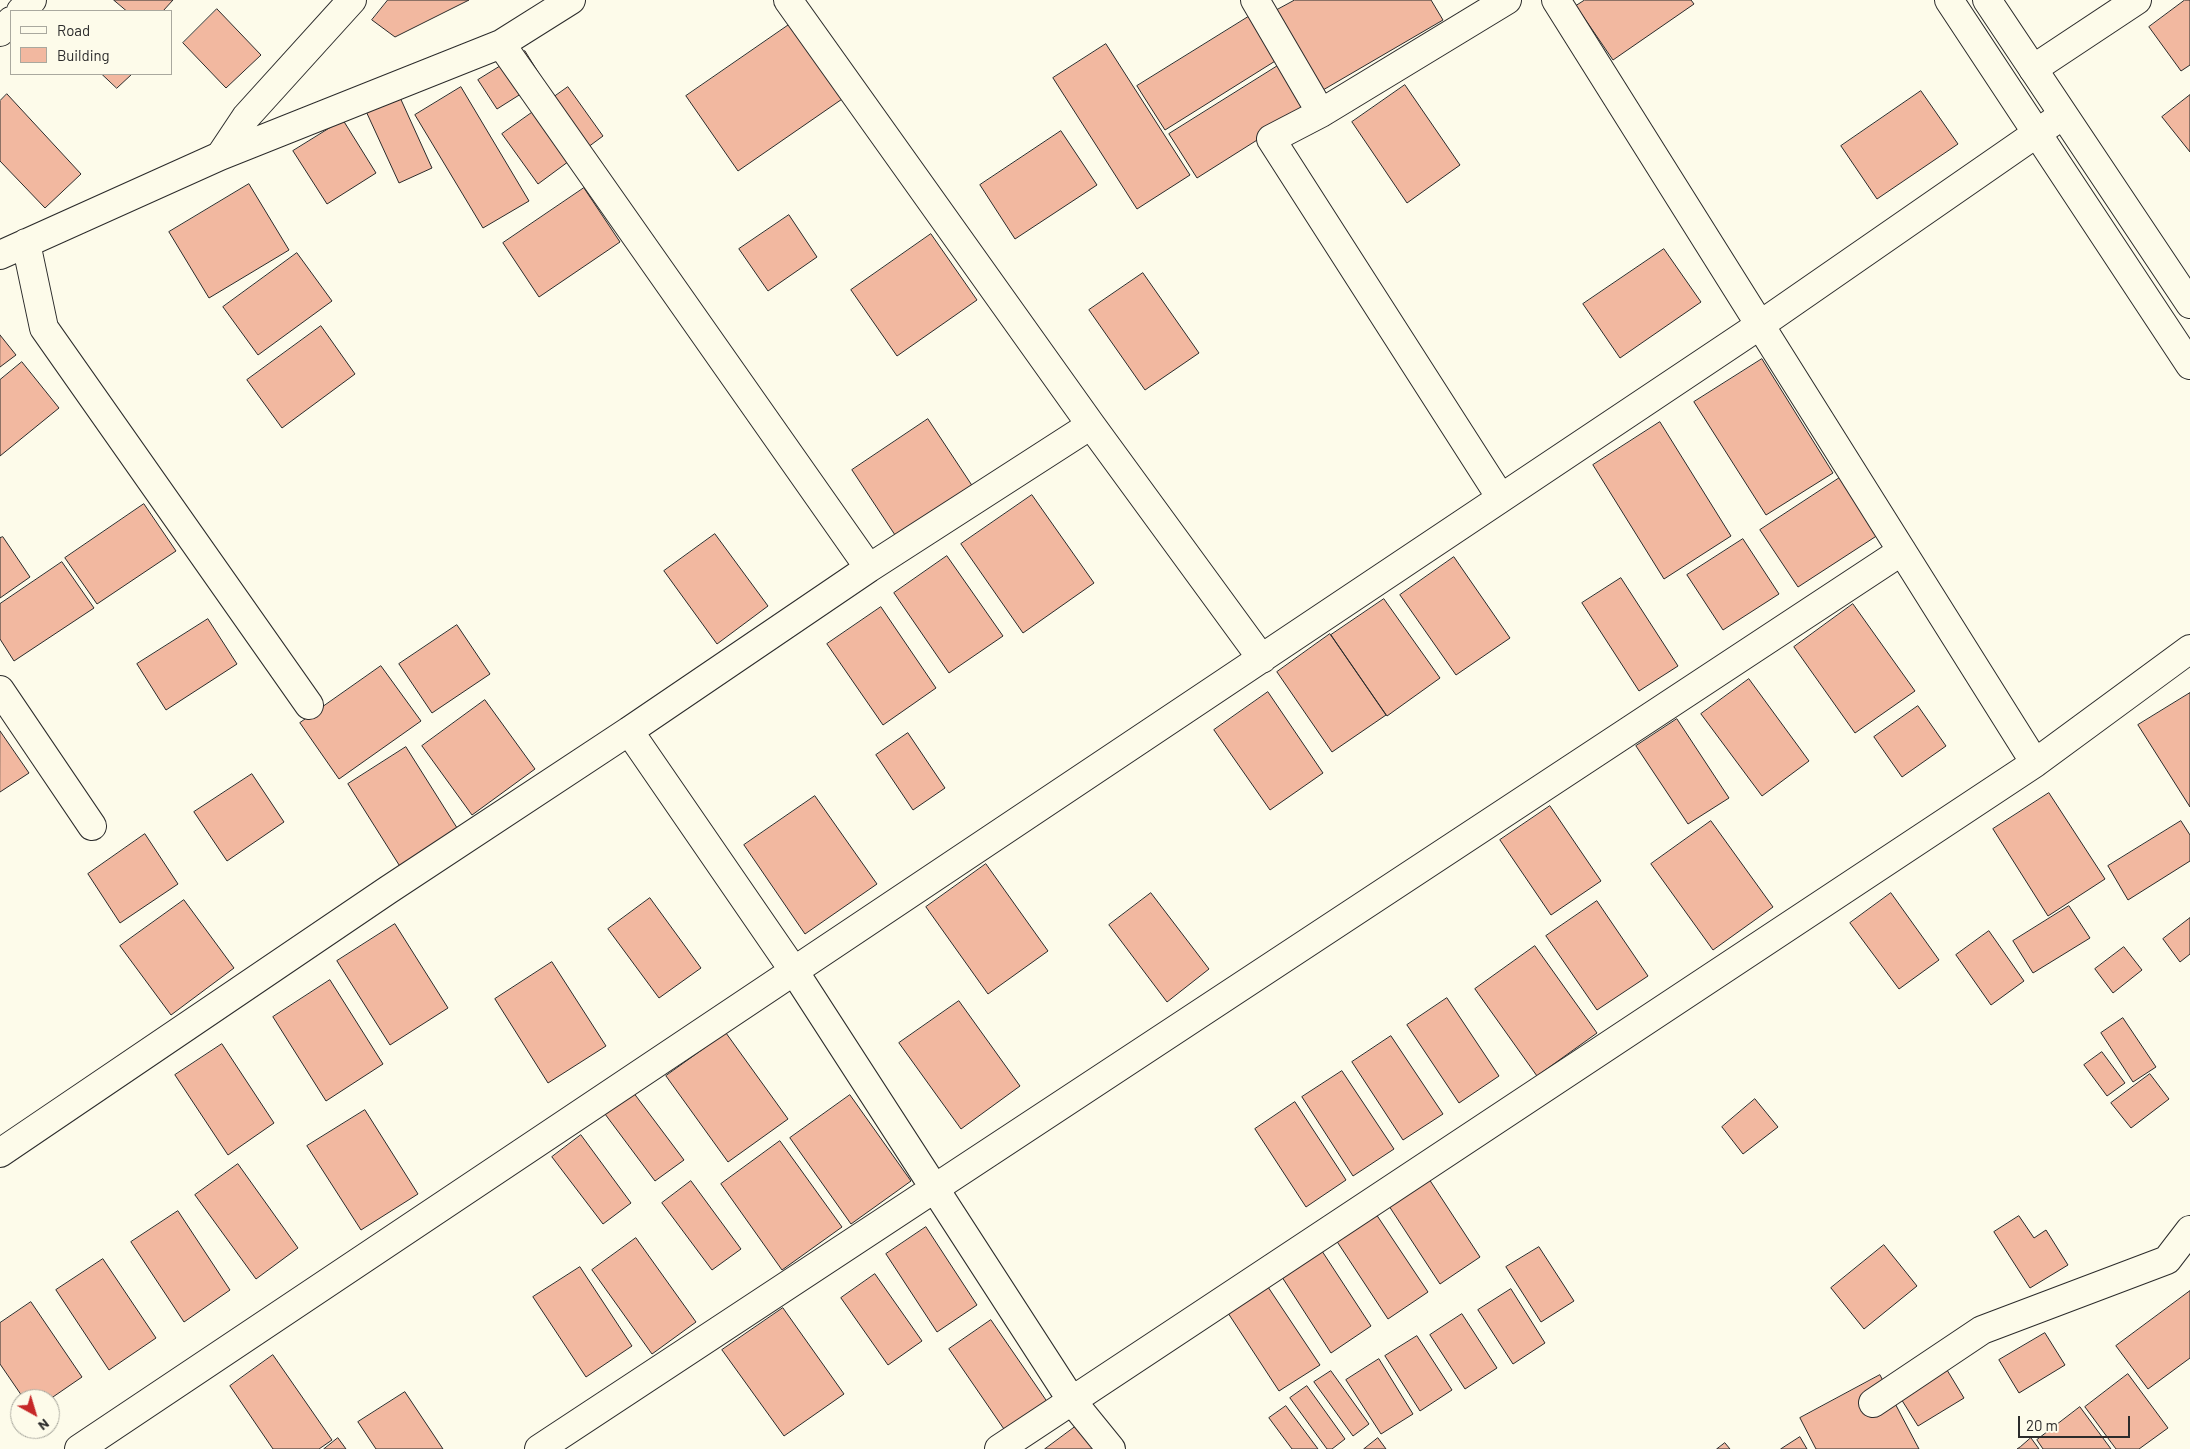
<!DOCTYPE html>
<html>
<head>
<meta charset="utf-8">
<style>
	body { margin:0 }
	#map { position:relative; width:2190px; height:1449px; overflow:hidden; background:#fdfbea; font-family:Barlow,sans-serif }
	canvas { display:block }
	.legend { position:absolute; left:10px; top:10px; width:162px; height:65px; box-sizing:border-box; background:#fdfbea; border:1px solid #a9a89e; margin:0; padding:6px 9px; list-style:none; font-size:15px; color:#2b2b2b }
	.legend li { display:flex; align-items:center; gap:10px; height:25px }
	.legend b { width:25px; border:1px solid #a9a89e }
	.north { position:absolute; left:10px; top:1389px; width:50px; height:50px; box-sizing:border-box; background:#fdfbea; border:1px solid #a9a89e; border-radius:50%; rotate:141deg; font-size:14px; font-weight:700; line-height:20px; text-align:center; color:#2b2b2b }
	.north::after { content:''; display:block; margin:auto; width:18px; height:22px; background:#c62828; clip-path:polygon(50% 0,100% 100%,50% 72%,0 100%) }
	.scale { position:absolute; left:2018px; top:1416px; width:112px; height:22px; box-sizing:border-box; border:2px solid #2b2b2b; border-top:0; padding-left:6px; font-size:15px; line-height:18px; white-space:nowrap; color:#2b2b2b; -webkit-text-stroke:4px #fdfbea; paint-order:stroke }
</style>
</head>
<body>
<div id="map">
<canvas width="2190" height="1449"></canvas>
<ul class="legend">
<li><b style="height:6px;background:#fdfbea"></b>Road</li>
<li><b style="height:14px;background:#f2b8a0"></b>Building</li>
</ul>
<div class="north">N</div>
<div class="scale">20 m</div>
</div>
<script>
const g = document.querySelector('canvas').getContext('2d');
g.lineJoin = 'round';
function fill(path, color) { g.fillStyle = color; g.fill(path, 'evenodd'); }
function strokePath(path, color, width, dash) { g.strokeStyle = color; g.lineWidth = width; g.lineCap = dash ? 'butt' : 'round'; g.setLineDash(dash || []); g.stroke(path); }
const building = new Path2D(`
	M114,0H173L163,11H127Z
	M388,0H469L395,37L372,20Z
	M1295,0H1431L1443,20L1323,90L1277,10Z
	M1585,0H1691L1694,4L1613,60L1576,6Z
	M2185,0H2190V65L2181,71L2149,27Z
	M217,9L261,55L226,88L183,43Z
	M809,11L861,86L738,171L686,96Z
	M1253,14L1280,58L1165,130L1137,86Z
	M1106,44L1190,175L1137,209L1053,78Z
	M525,51L543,80L497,109L478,80Z
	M1284,62L1311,106L1197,178L1169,134Z
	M102,74H132L117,88Z
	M1405,85L1460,165L1407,203L1352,122Z
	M461,87L529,201L483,228L415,115Z
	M568,87L603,136L538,184L502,134Z
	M1921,91L1958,144L1877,199L1841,146Z
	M398,93L432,168L399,183L365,109Z
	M7,94L81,174L45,208L0,161V101Z
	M2190,95V152L2162,117Z
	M343,120L376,173L327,204L293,151Z
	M1061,131L1097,185L1015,239L980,185Z
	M249,184L289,250L209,298L169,232Z
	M584,188L620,242L539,297L503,243Z
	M789,215L817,257L768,291L739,249Z
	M931,234L977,300L897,356L851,290Z
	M1664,249L1701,302L1620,358L1583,304Z
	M297,253L332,301L258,355L223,307Z
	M1143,273L1199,353L1145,390L1089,310Z
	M321,326L355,374L282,428L247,380Z
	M0,335L16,355L0,367Z
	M1762,359L1833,473L1766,515L1694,402Z
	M22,362L59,408L0,456V380Z
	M928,419L975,490L899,541L852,470Z
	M1660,422L1731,536L1664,579L1593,465Z
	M1841,477L1878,535L1798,587L1760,530Z
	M1032,495L1094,583L1023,633L961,544Z
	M144,504L176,551L97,604L65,558Z
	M715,534L768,606L717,644L664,571Z
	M3,537L30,577L0,598V538Z
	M1743,539L1779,594L1723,630L1687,575Z
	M947,556L1003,636L949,673L894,593Z
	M1454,557L1510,638L1456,675L1400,595Z
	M62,562L94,608L14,661L0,639V604Z
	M1621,578L1678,666L1639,691L1582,603Z
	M1384,599L1440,678L1387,716L1331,635Z
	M1853,604L1915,691L1855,733L1794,647Z
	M881,607L936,688L883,725L827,644Z
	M208,619L237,664L166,710L137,664Z
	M457,625L490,674L432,713L399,664Z
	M1330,634L1386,715L1332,752L1277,672Z
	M381,666L421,721L339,779L300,723Z
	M1749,679L1809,761L1762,796L1701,714Z
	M1268,692L1323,773L1270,810L1214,730Z
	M2190,693V807L2138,725Z
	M485,700L535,769L472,815L422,746Z
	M1918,706L1946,746L1902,777L1874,737Z
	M1677,719L1729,798L1688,824L1636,746Z
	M0,731L29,773L0,792Z
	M908,733L945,788L913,810L876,755Z
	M406,747L459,831L401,868L348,784Z
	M252,774L284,822L227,861L194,812Z
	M2049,793L2105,879L2048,916L1993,829Z
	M815,796L877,884L805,934L744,845Z
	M1550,806L1601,881L1551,915L1500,840Z
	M1711,821L1773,907L1713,950L1651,864Z
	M2181,821L2190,835V861L2128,900L2108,866Z
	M145,834L178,884L120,923L88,874Z
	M986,864L1048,951L988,994L926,907Z
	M1151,893L1209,969L1167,1002L1109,925Z
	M1891,893L1939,960L1899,989L1850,923Z
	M650,898L701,968L659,998L608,929Z
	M184,900L234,968L171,1015L120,946Z
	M1597,901L1648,976L1597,1010L1546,936Z
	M2069,906L2090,938L2033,973L2013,941Z
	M2190,918V954L2180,962L2163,939Z
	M395,924L448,1008L390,1045L337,961Z
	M1989,931L2024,981L1991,1005L1956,955Z
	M1535,946L1597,1033L1537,1076L1475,989Z
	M2124,947L2142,970L2113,993L2095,969Z
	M552,962L606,1046L548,1083L495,999Z
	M330,980L383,1064L326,1101L273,1017Z
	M1447,998L1499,1076L1459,1103L1407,1025Z
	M959,1001L1020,1086L961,1129L899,1043Z
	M2123,1018L2156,1067L2133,1082L2101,1033Z
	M726,1033L788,1119L728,1162L666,1076Z
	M1391,1036L1443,1114L1403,1140L1352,1062Z
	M222,1044L274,1123L228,1155L175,1075Z
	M2102,1052L2125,1083L2107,1096L2084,1065Z
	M1342,1071L1394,1149L1353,1176L1302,1097Z
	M2150,1074L2169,1099L2131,1128L2111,1103Z
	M633,1092L684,1160L655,1181L605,1114Z
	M850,1095L911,1181L851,1224L790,1138Z
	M1755,1099L1778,1127L1743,1154L1722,1127Z
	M1295,1102L1346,1180L1306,1207L1255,1129Z
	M365,1110L418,1194L361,1230L307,1146Z
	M581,1135L631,1203L603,1224L552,1157Z
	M780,1141L842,1227L782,1270L721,1184Z
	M238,1164L298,1248L256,1279L195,1195Z
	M1429,1179L1480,1257L1440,1284L1389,1206Z
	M691,1181L741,1249L712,1270L662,1203Z
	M178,1211L230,1290L184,1322L131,1242Z
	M1376,1214L1428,1292L1388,1319L1336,1240Z
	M2019,1216L2034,1238L2046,1230L2068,1265L2030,1288L1994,1232Z
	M926,1227L977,1305L937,1332L886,1254Z
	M636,1238L696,1322L652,1354L592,1270Z
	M1884,1245L1917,1286L1864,1329L1831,1288Z
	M1539,1247L1574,1301L1541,1322L1506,1267Z
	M1320,1248L1371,1326L1331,1353L1280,1274Z
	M103,1259L156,1338L109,1370L56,1290Z
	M580,1267L632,1346L586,1377L533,1297Z
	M875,1274L922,1341L888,1365L841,1298Z
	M1268,1287L1320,1365L1279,1391L1228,1313Z
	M1511,1289L1545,1343L1513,1364L1478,1310Z
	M2190,1291V1358L2148,1389L2116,1346Z
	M31,1302L82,1377L50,1399H24L0,1364V1323Z
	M783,1308L844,1394L784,1436L722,1350Z
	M1462,1314L1497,1368L1465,1389L1430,1335Z
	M991,1320L1048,1403L1006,1432L949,1349Z
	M2045,1333L2065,1365L2019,1393L1999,1360Z
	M1417,1336L1452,1390L1420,1411L1385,1356Z
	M273,1355L332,1440L319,1449H273L230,1386Z
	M1379,1359L1413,1414L1381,1434L1346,1380Z
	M1944,1365L1964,1398L1918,1426L1898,1394Z
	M1331,1371L1369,1424L1353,1436L1314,1382Z
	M2128,1374L2168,1428L2139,1449H2116L2085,1407Z
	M1880,1375L1919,1449H1816L1800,1418Z
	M1307,1386L1345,1439L1332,1449H1327L1290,1398Z
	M405,1392L443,1449H376L358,1422Z
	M1286,1406L1318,1449H1292L1269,1418Z
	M2080,1407L2111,1449H2043L2037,1440Z
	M1079,1424L1097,1449H1045Z
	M1800,1437L1807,1449H1781Z
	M338,1438L346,1449H324Z
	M1378,1438L1386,1449H1364Z
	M2031,1438L2039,1449H2017L2020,1447Z
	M1725,1443L1730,1449H1717Z`);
fill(building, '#f2b8a0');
strokePath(building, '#2b2b2b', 1);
const minor = new Path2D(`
	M788,0L1091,425L1262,659
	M1255,0L1321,113L1507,0
	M1556,0L2035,763L2190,649
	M21,11L32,0
	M0,32L11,21
	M501,44L869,568
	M2033,69L2137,0
	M1321,113L1271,139L1501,498
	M220,156L246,117L352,0
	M26,243L44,328L309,705
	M0,255L220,156L501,44L571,0
	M0,690L92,826
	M629,731L869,568L1091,425
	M0,1153L388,890L629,731L794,971L1072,1401L1111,1449
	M1873,1403L1982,1330L2167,1260L2190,1230
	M79,1449L1760,325L2063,115
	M539,1449L1902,551
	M999,1449L2035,763`);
const secondary = new Path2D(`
	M1949,0L2190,365
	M1987,0L2190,304`);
strokePath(minor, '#2b2b2b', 30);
strokePath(secondary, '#2b2b2b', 30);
strokePath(minor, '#fdfbea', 28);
strokePath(secondary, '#fdfbea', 28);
</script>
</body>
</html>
